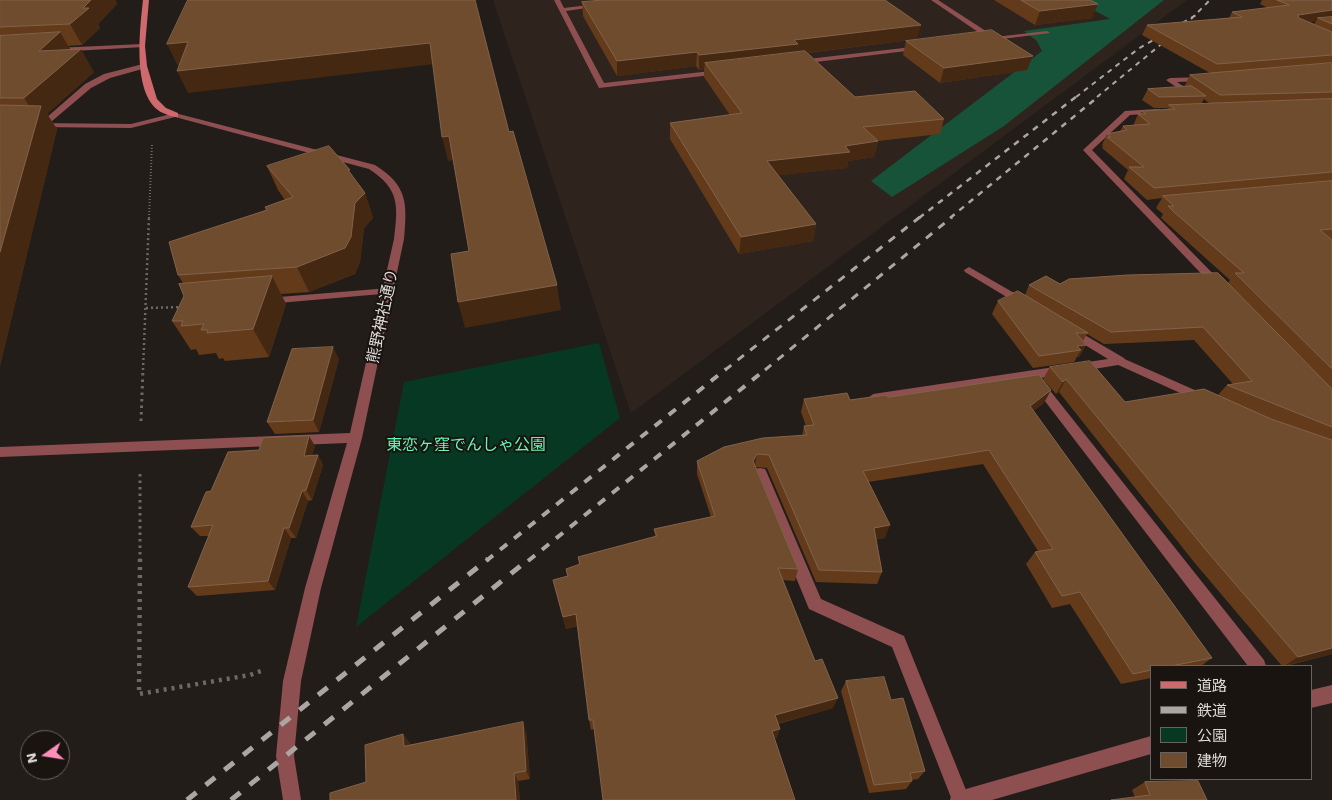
<!DOCTYPE html>
<html>
<head>
<meta charset="utf-8">
<style>
	body { margin:0 }
	#map { position:relative; width:1332px; height:800px; overflow:hidden; background:#231d1a; font-family:"Work Sans","Noto Sans JP",sans-serif }
	canvas { display:block }
	.legend { position:absolute; left:1150px; top:665px; width:162px; height:115px; box-sizing:border-box; background:#1a1411; border:1px solid #686360; margin:0; padding:6px 9px; list-style:none; font-size:15px; color:#ded9d7 }
	.legend li { display:flex; align-items:center; gap:10px; height:25px }
	.legend b { width:25px; border:1px solid #686360 }
	.north { position:absolute; left:20px; top:730px; width:50px; height:50px; box-sizing:border-box; background:#1a1411; border:1px solid #686360; border-radius:50%; rotate:257deg; font-size:14px; font-weight:700; line-height:20px; text-align:center; color:#ded9d7 }
	.north::after { content:''; display:block; margin:auto; width:18px; height:22px; background:#ff8eba; clip-path:polygon(50% 0,100% 100%,50% 72%,0 100%) }
</style>
</head>
<body>
<div id="map">
<canvas width="1332" height="800"></canvas>
<ul class="legend">
<li><b style="height:6px;background:#ce696d"></b>道路</li>
<li><b style="height:6px;background:#aba6a4"></b>鉄道</li>
<li><b style="height:14px;background:#073823"></b>公園</li>
<li><b style="height:14px;background:#704c2f"></b>建物</li>
</ul>
<div class="north">N</div>
</div>
<script>
const g = document.querySelector('canvas').getContext('2d');
g.lineJoin = 'round';
function fill(path, color) { g.fillStyle = color; g.fill(path, 'evenodd'); }
function strokePath(path, color, width, dash) { g.strokeStyle = color; g.lineWidth = width; g.lineCap = dash ? 'butt' : 'round'; g.setLineDash(dash || []); g.stroke(path); }
function drawText(font, color, halo, rows, align = 'center') {
  g.font = font + ' "Work Sans","Noto Sans JP",sans-serif'; g.lineWidth = 4; g.setLineDash([]); g.textBaseline = 'middle'; g.strokeStyle = halo; g.fillStyle = color; for (const [text, x, y, turn = 0] of rows) {
    g.save(); g.translate(x, y); g.rotate((+turn || 0) * Math.PI / 180); g.textAlign = isNaN(turn) ? turn : align; if (halo) g.strokeText(text, 0, 0); g.fillText(text, 0, 0); g.restore();
  }
}
fill(new Path2D(`
	M493,0H1187L631,413Z`), '#2f231d');
fill(new Path2D(`
	M599,343L620,418L356,627L404,382Z`), '#073823');
fill(new Path2D(`
	M1075,0H1164L1004,126L892,197L871,181L1042,51L1037,41L1024,31L1110,19Z`), '#165338');
strokePath(new Path2D(`
	M149,218L152,143`), '#6e6866', 2, [1, 2]);
strokePath(new Path2D(`
	M146,308L183,307
	M143,370L149,217`), '#6e6866', 2.5, [2, 3]);
strokePath(new Path2D(`
	M141,421L143,369
	M140,561V472`), '#6e6866', 3, [2.5, 4]);
strokePath(new Path2D(`
	M140,559L139,694L250,675L264,670`), '#6e6866', 4.5, [3, 5]);
fill(new Path2D(`
	M554,0H560L564,8L597,4L600,6L566,11L604,83L720,70L724,72L720,74L599,88Z
	M931,0H938L995,37L1047,31L1050,33L986,41L987,38Z
	M142,44L145,46L144,47L55,52L52,50L55,48Z
	M921,46L924,48L923,49L799,64L795,62L799,60Z
	M143,64H146V68L110,78L91,88L45,127L38,125L85,84L104,74Z
	M1207,77V81H1204L1177,82L1196,95L1197,97L1193,99L1166,80L1170,78Z
	M969,267L1028,301L1029,303L1028,305H1020L965,272L964,270Z
	M389,288L394,291L393,293L267,304L262,301L267,298Z
	M1071,327L1124,358L1126,361L1124,364L1040,378L1264,660L1266,666H1248L1028,379L873,404L867,399L873,394L1108,359L1067,334L1065,331Z
	M760,468L765,469L767,473L821,599L904,636L970,800H952L892,647L809,609L753,473L755,469Z`), '#8e4f51');
fill(new Path2D(`
	M1157,109H1160V113L1130,115L1092,150L1222,283V287H1214L1083,150L1125,111Z
	M175,113L375,165C408,186 407,203 404,239L362,438L321,588L301,681L294,756L301,800H283L276,756L283,681L305,588L347,443L0,457V447L350,433L394,239C398,206 400,189 369,169L175,117L131,128L37,127L33,125L37,123L131,124Z
	M1120,357L1206,395L1208,398L1202,403L1198,401L1116,364L1114,361Z
	M1332,685V703L1311,708V690Z
	M1151,736V754L992,800H950L952,793L959,791Z`), '#8e4f51');
fill(new Path2D(`
	M143,0H149L145,46L147,66L157,99L166,108L178,113V117C172,117 168,115 163,113C131,98 140,28 143,0Z`), '#ce696d');
strokePath(new Path2D(`
	M1191,19L1210,0
	M1076,97L1138,49L1196,15
	M1097,97L1170,37`), '#aba6a4', 2, [5, 5]);
strokePath(new Path2D(`
	M919,218L1077,96
	M950,218L1099,96`), '#aba6a4', 2.5, [6, 6]);
strokePath(new Path2D(`
	M725,370L920,217
	M765,370L952,217`), '#aba6a4', 3, [8, 8]);
strokePath(new Path2D(`
	M486,561L726,369
	M528,561L766,369`), '#aba6a4', 4, [9, 9]);
strokePath(new Path2D(`
	M187,800L488,559
	M231,800L529,559`), '#aba6a4', 5, [12, 12]);
fill(new Path2D(`
	M0,0H115L117,4L98,24L100,28L82,45L68,46L71,50L94,72L47,114L57,129L0,366Z
	M994,0H1090L1092,18L1035,25Z
	M1262,0H1332V654L1286,666H1282L1194,562L1059,392L1056,394L1043,379L1050,367L1125,402L1218,395L1227,385L1233,384L1194,340L1104,344L1087,334L1083,341L1086,345L1079,357H1077L1074,362L1033,368L992,314L998,301L1025,295L1029,285L1228,283L1230,280L1161,218L1163,214L1156,208L1162,198L1147,200L1124,179L1128,170L1102,148L1103,146L1102,145L1107,134L1120,131L1123,126H1133L1138,114H1140L1142,111L1167,109L1168,108H1154L1142,100L1148,89L1186,86L1185,85L1190,75L1210,73L1142,35L1147,25L1229,18L1232,12L1268,8L1260,4ZM1316,21L1314,24L1310,22ZM1204,99L1209,103L1201,104Z
	M582,2L917,39L808,53L855,97L944,119L940,134L878,141L874,157L848,161L847,168L778,175L816,224L813,241L739,254L670,139V123L730,115L704,77V69L699,70L696,66L617,76L583,16Z
	M906,41L1027,70L940,83L903,55Z
	M267,166L353,177L365,193L373,218L364,228L360,262L355,274L309,292L281,294L286,304L269,357L225,361L223,358L219,359L216,353L199,355L196,349L191,350L172,321L184,296L183,283L178,275L266,210L265,207L285,200L278,190Z
	M339,359L319,432L275,434L267,422Z
	M888,397L1044,403L1033,411L1212,658L1201,666H1151V678L1121,684L1070,604L1052,608L1026,564L1035,552L1038,551L983,464L868,482L885,538L876,539L882,572L877,584L816,582L767,468L756,467L798,569L795,581L783,580L833,708L778,724L777,738L594,729L591,730L589,720L577,626L566,629L553,580L567,576L566,569L579,565L578,557L655,537L654,529L711,517L697,474V461L802,436L804,426H806L801,412L804,399L850,400Z
	M315,446L312,455H318L323,465L312,500L308,501L296,538H291L275,590L197,596L188,587L209,536H200L191,527L211,491Z
	M846,681L891,700L925,771L918,779L912,780V781L906,789L869,793L841,691Z
	M526,731L530,779L518,781L520,800H330L366,782L410,743V745Z
	M1145,782L1207,800L1135,797L1132,790Z`), '#633b1b');
fill(new Path2D(`
	M91,0H115L117,4L98,24L100,28L82,45L70,24L83,8Z
	M1098,4L1092,18L1035,25L1040,11Z
	M1332,10V19L1318,18L1316,21L1292,25L1298,15Z
	M921,25L917,39L797,54L705,63L704,69L699,70V55L794,40Z
	M60,32L73,54L39,51Z
	M188,42L198,63L178,66L167,44Z
	M430,43L435,64L188,93L177,71Z
	M81,49L94,72L47,114L57,129L0,366V252L38,119L24,98Z
	M697,52L696,66L617,76V61Z
	M1033,56L1027,70L940,83L944,68Z
	M449,136L454,160L448,161L442,137Z
	M878,141L874,157L848,161L847,168L765,177L767,161L845,146Z
	M365,193L373,218L364,228L360,262L355,274L309,292L297,267L355,203Z
	M816,224L813,241L739,254L741,237Z
	M272,276L286,304L269,357L253,329Z
	M557,285L561,310L465,328L458,302Z
	M1086,345L1079,357H1077L1081,350L1077,346Z
	M333,347L339,359L319,432L313,420Z
	M1066,379L1059,392L1056,394L1063,382Z
	M1051,390L1044,403L1022,419L1030,406Z
	M309,436L315,446L309,466L304,456Z
	M757,454L755,467L753,461Z
	M318,455L323,465L312,500L306,490Z
	M302,491L308,501L296,538L289,528Z
	M890,525L885,538L869,541L874,528Z
	M284,528L291,538L275,590L268,581Z
	M576,614L578,625L566,629L563,617Z
	M1332,648V654L1284,666L1298,657Z
	M838,698L833,708L772,725L775,715Z
	M523,722L526,731L530,779L526,771Z
	M780,729L777,738L769,740L772,731Z
	M403,734L410,743V755L404,746Z
	M514,773L518,781L520,800H516Z`), '#442812');
const building = new Path2D(`
	M0,0H91L83,8H89L70,24L0,27Z
	M188,0H475L509,132L513,131L557,285L458,302L451,254L469,251L449,136L442,137L430,43L177,71L188,42L167,44Z
	M604,0H885L921,25L794,40L798,44L699,55L697,52L617,61L582,2Z
	M1021,0H1090L1098,4L1040,11Z
	M1277,0H1332V10L1298,15L1299,18L1332,32V55L1217,64L1147,25L1242,17L1232,12L1289,5Z
	M1332,17V24L1318,18Z
	M992,30L1033,56L944,68L906,41Z
	M60,32L39,51L81,49L24,98H0V36Z
	M805,51L855,97L915,91L944,119L863,127L878,141L845,146L850,152L767,161L816,224L741,237L670,123L742,113L705,63Z
	M1332,63V92L1220,95L1190,75Z
	M1192,86L1206,96L1159,97L1148,89Z
	M1332,99V172L1154,188L1129,167H1144L1107,137H1111L1107,134L1127,130L1123,126L1150,124L1138,114H1146L1142,111L1175,109L1169,105Z
	M0,105L41,106L0,252Z
	M329,146L350,170H348L365,193L355,203L351,237L345,248L297,267L178,275L169,242L267,210L265,207L293,197L267,166Z
	M1332,181V229L1320,230L1332,240V369L1235,273H1244L1174,212L1168,206H1174L1163,196Z
	M1218,273L1332,389V427L1227,385L1252,381L1203,327L1111,332L1029,285L1046,276L1060,284L1069,279L1128,275Z
	M272,276L253,329L207,333L208,330H201L204,324L181,326L183,321H172L184,296L179,284Z
	M1018,291L1088,333H1076L1086,345L1077,346L1081,350L1039,356L998,301Z
	M333,347L313,420L267,422L292,349Z
	M1090,361L1125,402L1204,389L1271,419L1332,440V648L1298,657L1206,550L1066,379L1063,382L1050,367Z
	M1039,375L1051,390L1030,406L1212,658L1171,666H1151V670L1133,674L1080,592L1062,596L1035,552L1053,549L989,450L863,471L890,525L874,528L882,572L819,570L769,455L757,454L753,461L798,569L778,568L815,661L822,659L838,698L775,715L780,729L772,731L795,800H603L593,720H589L576,614L563,617L553,580L568,576L566,569L580,564L578,557L657,536L654,529L715,516L697,461L724,447L763,438L807,435L804,426L814,425L804,399L847,393L850,400L886,395L888,397Z
	M309,436L304,456L318,455L306,490L302,491L289,528H284L268,581L188,587L213,525L191,527L206,492L211,491L228,452L259,450L263,438Z
	M884,677L891,700L903,698L925,771L910,773L912,781L874,785L846,681Z
	M523,722L526,771L514,773L516,800H330V793L366,782L365,745L403,734L404,746Z
	M1198,781L1207,800H1111L1150,795L1145,782Z`);
fill(building, '#704c2f');
strokePath(building, '#82624a', 1);
drawText('16px', '#ded9d7', '#1a1411', [
	["熊野神社通り",383,316,-78]
]);
drawText('16px', '#64f6b3', '#1a1411', [
	["東恋ヶ窪でんしゃ公園",466,445]
]);
</script>
</body>
</html>
